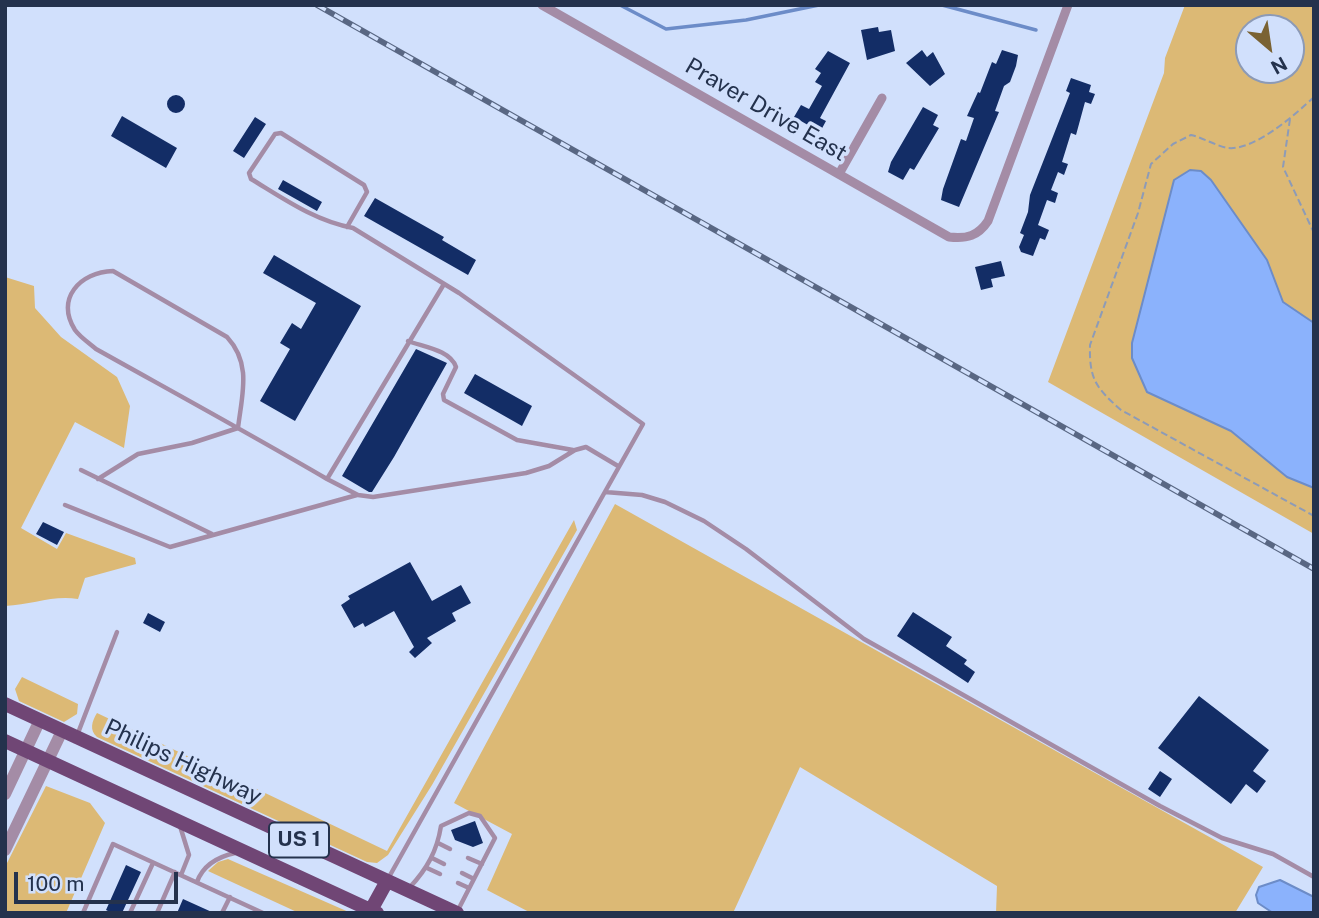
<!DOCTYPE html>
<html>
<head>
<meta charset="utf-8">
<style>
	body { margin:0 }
	#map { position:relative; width:1319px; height:918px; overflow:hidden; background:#d1e0fc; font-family:"Public Sans",sans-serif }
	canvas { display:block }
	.frame { position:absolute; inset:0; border:7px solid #24324d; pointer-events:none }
	.north { position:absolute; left:1235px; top:14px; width:70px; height:70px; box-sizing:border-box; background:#d1e0fc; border:2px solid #8c9ab6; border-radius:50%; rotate:151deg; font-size:19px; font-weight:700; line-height:28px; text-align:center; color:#24324d }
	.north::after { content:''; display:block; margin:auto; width:24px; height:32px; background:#7a6233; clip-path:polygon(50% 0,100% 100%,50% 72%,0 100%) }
	.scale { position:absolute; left:14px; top:872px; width:164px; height:32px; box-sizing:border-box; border:4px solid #24324d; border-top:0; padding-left:9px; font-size:21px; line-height:24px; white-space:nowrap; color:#24324d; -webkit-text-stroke:5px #d1e0fc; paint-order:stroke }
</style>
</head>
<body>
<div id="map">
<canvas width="1319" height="918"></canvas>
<div class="frame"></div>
<div class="north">N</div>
<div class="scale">100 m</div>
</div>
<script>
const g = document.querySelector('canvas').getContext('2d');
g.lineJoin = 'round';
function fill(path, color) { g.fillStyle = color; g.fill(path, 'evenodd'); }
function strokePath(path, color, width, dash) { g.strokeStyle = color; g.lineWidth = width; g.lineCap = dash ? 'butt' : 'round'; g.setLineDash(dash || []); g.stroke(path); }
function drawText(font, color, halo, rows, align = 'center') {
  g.font = font + ' "Public Sans",sans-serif'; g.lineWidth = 7; g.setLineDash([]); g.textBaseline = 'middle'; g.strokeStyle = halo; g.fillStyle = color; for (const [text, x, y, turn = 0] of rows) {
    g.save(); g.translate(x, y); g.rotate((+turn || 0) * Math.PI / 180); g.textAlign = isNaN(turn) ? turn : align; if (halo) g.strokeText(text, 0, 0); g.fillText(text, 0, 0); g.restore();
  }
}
fill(new Path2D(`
	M1185,5H1314V534L1048,382L1164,73L1165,58ZM1249,28H1291V70H1249Z
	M5,277L34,286L35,308L61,337L117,377L130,406L124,448L75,422L21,528L57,549L66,533L135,558L136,564L85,578L78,599C52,595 32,605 5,606Z
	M615,504L1263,867L1235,913H996L997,886L800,767L733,913H531L487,890L512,834L454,803Z
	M574,520L577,530L432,785L388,855L377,863L367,862L97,737C89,730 92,721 97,713L387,851Z
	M22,677L78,704L77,714L64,722L19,701L15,689Z
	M46,786L90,803L105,823L66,913H5V867Z
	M228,859L237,863L351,913H299L208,871L218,862Z`), '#dcb975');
const water = new Path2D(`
	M1190,170L1201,171L1211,180L1267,260L1283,302L1314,323V488L1287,477L1231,431L1147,392L1132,358V343L1174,180Z
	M1280,880L1314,897V913H1273L1258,903L1256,895L1259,887Z`);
fill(water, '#8bb2fc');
strokePath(water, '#6c8cc8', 2);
strokePath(new Path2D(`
	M620,5L666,29L746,20L819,5
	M942,5L1036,30`), '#6c8cc8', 3.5);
fill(new Path2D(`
	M878,27L879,32L891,30L895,51L867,60L861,30Z
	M922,50L927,57L933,52L945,74L930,86L906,63Z
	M1002,50L1018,55L1016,66L1010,82L1004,86L995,111L999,112L959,207L941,200L943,189L961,139L966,141L974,118L967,116L972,105L978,92L980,93L992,62L996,64Z
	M828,51L850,63L820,118L826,121L820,132L794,117L801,105L809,109L822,86L815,82L821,73L815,69Z
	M1071,78L1091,85L1089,92L1095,94L1091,104L1085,102L1076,135L1071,133L1062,162L1068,164L1064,175L1058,172L1051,190L1058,193L1055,203L1047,200L1038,225L1049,230L1045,240L1040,238L1033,256L1021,252L1019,247L1024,235L1020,233L1028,212L1030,195L1070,93L1066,91Z
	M167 104a9 9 0 1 1 18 0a9 9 0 1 1-18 0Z
	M923,107L938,115L933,125L939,128L914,170L910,168L903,180L888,172L891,162Z
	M122,116L177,148L166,168L111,136Z
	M255,117L266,124L244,158L233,151Z
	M283,180L322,202L317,211L278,189Z
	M375,198L444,237L442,240L476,260L468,275L364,216Z
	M274,255L361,306L295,421L260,401L290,349L280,343L292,323L301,329L316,303L263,273Z
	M1001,261L1005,276L991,279L993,287L981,290L975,267Z
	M416,349L447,363L394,457L372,492H369L342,476Z
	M475,374L532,406L522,426L464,393Z
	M43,522L64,532L57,545L36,534Z
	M410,562L432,601L461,585L471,603L452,613L456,621L427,638L432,643L415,658L409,652L414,647L394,611L365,627L363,623L354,628L341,605L350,599L348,596Z
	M913,612L952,637L946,646L967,660L964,664L975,672L968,683L897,636Z
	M148,613L165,622L160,632L143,623Z
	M1199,696L1269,750L1253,771L1266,781L1257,793L1246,784L1231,804L1158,748Z
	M1160,771L1172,779L1160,797L1148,789Z
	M475,821L483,843L473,847L455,840L451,830Z
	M126,865L141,872L122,913H112L106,910Z
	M183,899L214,913H177Z`), '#132d66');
strokePath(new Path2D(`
	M1314,97C1296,114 1254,151 1228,148C1216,146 1204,138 1191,135L1173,144L1151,164L1138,213L1090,345C1089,379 1096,388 1121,410L1314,516
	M1290,119L1283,167L1314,233`), '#8d9bb7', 2, [7, 3.5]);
strokePath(new Path2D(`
	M347,227L367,192L364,185L281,133L275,134L249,173L251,179C284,199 315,221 353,228L459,293L643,424L389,877
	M444,284L327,479L358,495L373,497L526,473L549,466L575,450L586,447L618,466
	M408,341C424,347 450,350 456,367L443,394L444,400L517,440L573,450
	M81,470L212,534
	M98,479L138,454L192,443L238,428C242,394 252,364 227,337L113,271C80,272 55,299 75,330C80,337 89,343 96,349C173,392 250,434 327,479
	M605,492L642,495L665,502L704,521L746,549L864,639L1160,806L1222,838L1273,854L1314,877
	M65,505L170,547L357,495
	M78,733L117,632
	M180,826L189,855L181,875
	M438,843L450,849
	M432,858L444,864
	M468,858L482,864
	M427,868L440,874
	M462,873L474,879
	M197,882C203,865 217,857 235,853
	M458,883L469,888
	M410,887C427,869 437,851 441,826L469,813L480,816L495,838L457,912
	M83,913L113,844L263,913
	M130,913L153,863
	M157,913L175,872
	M222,913L230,897`), '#a48ca6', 4.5);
strokePath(new Path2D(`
	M542,5L949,237C967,239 978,236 988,221L1068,5
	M839,174L882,98`), '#a48ca6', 9);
strokePath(new Path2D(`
	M5,794L40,720
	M5,850L62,731`), '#a48ca6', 12);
strokePath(new Path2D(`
	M5,704L457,913
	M5,741L377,913
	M371,910L387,881`), '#704675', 14);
const rail = new Path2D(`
	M317,5L1314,569`);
strokePath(rail, '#596783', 6);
strokePath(rail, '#d1e0fc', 3.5, [10]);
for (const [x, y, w] of [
	[299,840,60]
]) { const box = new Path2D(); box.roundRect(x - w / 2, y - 17.5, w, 35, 5); g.fillStyle = '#d1e0fc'; g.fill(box); strokePath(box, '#24324d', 2); }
drawText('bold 21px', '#24324d', null, [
	["US 1",299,840]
]);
drawText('23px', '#24324d', '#d1e0fc', [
	["Praver Drive East",766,110,30],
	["Philips Highway",183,762,25]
]);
</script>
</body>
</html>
